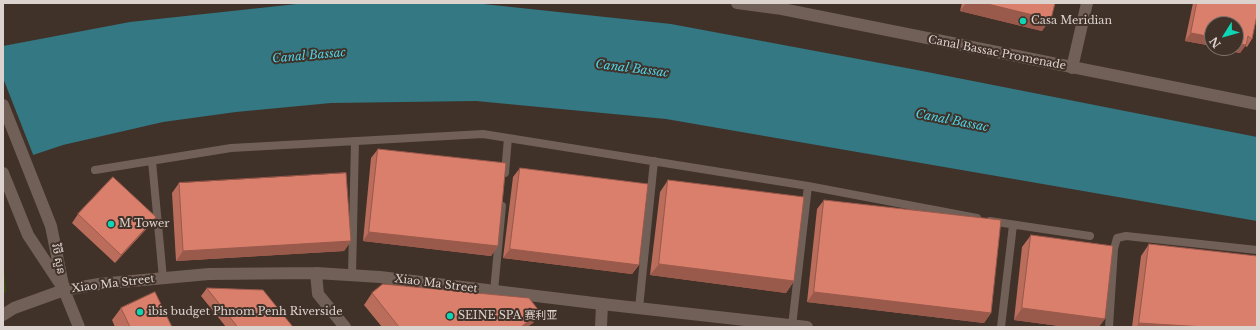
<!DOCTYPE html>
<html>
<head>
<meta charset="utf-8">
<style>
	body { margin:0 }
	#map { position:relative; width:1260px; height:330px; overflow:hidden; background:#403129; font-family:"Libre Baskerville",serif }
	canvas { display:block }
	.frame { position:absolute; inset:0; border:4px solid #ddd3ce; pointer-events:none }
	.north { position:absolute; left:1204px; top:16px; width:40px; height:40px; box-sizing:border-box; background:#403129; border:1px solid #7f726b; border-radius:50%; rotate:233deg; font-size:11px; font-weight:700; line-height:16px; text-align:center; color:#ddd3ce }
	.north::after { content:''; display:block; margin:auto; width:14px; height:18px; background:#0ed5b4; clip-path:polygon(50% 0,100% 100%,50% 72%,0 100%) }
</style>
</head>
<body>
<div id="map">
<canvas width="1260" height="330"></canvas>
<div class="frame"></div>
<div class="north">N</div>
</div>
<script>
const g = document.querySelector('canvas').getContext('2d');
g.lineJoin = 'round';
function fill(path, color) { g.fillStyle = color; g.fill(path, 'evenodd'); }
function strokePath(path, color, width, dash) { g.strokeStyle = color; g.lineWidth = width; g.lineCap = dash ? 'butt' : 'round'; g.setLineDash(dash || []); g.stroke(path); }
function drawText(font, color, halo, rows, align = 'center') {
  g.font = font + ' "Libre Baskerville","Noto Sans SC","Noto Sans Khmer",serif'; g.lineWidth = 4; g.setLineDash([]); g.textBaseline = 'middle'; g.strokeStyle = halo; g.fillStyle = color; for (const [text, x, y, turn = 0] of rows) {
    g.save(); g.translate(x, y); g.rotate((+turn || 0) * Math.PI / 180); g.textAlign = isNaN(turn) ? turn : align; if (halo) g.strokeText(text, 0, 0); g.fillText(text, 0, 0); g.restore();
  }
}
fill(new Path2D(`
	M3,257L6,292L3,294Z`), '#3a4d0c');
fill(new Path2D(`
	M306,3H474L671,24L912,69L1257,137V221L666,119L476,101L331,103L236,112L163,122L63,145L3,165V46L130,22Z`), '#337882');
fill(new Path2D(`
	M3,78L34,157L3,167Z`), '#403129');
strokePath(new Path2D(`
	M152,161L163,278
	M95,170L231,148L483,134L808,186L977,218
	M505,173L508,138
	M990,221L1090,236
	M352,275L355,141
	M494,291L502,206
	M639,308L654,161
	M792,326L808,186
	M1001,327L1013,225
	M1109,327L1114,249L1117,238L1126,236L1257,250`), '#706057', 8);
strokePath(new Path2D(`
	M737,3L782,9L1257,104
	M1072,68L1087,3
	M601,327L602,304`), '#706057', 12);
strokePath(new Path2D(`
	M3,105L51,226L64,290L79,327
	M3,173L28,235L61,285
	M316,273L318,294L345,327
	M3,315L14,308L64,290L99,284L209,274L316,273L380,277L602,304L807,327`), '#706057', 12);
fill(new Path2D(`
	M962,3H1055L1042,31L960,11Z
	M1193,3H1257L1252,39L1247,47L1245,46L1240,53L1220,49V48H1236V24H1212V38L1207,45L1185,41Z
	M378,149L498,246L491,256L363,241L371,158Z
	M520,168L639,265L632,274L503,258L513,177Z
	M668,180L794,281L786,293L650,275L660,192Z
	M179,183L351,241L344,251L176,261L172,193Z
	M824,200L991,313L984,323L807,302L817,209Z
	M78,214L156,217L150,225L115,263L72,223Z
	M1031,235L1099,327H1067L1014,320L1022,247Z
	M1149,244L1257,327H1132L1141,256Z
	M207,288L293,327H226L201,296Z
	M372,293L540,312L533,323L527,327H382L364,305Z
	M121,308L172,327H115L112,320Z`), '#bb6d5c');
fill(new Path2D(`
	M966,3H984L1051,19L1042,31L960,11Z
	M1191,33H1212V38L1207,45L1185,41Z
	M1236,43L1246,45L1240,53L1220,49L1221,48H1236Z
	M156,217L150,225L115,263L121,255Z
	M369,232L498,246L491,256L363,241Z
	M351,241L344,251L176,261L183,251Z
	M510,249L639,265L632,274L503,258Z
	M659,264L794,281L786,293L650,275Z
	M814,292L991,313L984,323L807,302Z
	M1022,308L1105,319L1099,327H1067L1014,320Z
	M540,312L533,323L527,327H521Z
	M1139,323L1205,327H1136Z`), '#99594b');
const building = new Path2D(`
	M984,3H1055L1051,19Z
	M1197,3H1257V15L1252,39L1248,36L1246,45L1236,43V24H1212V37L1191,33Z
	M378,149L506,163L498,246L369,232Z
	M520,168L648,184L639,265L510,249Z
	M346,173L351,241L183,251L179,183Z
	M113,177L156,217L121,255L78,214Z
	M668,180L804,197L794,281L659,264Z
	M824,200L1001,220L991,313L814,292Z
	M1031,235L1113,246L1105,319L1022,308Z
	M1149,244L1257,256V327H1205L1139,323Z
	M383,284L529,298L540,312L521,327H399L372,293Z
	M207,288L263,290L293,327H238Z
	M155,292L172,327H130L121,308Z`);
fill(building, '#da7f6b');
strokePath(building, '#99594b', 1);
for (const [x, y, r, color] of [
	[1023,21,4,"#0ed5b4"],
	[111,224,4,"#0ed5b4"],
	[140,312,4,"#0ed5b4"],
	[450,316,4,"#0ed5b4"]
]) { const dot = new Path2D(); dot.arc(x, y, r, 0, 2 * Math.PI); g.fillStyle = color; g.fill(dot); strokePath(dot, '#403129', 1.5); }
drawText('11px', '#ddd3ce', '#403129', [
	["Casa Meridian",1031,21],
	["M Tower",119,224],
	["ibis budget Phnom Penh Riverside",148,312],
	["SEINE SPA 赛利亚",458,316]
], 'left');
drawText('11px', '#ddd3ce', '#403129', [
	["Canal Bassac Promenade",997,53,11],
	["វិថី សួន",58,259,79],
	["Xiao Ma Street",113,284,-7],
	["Xiao Ma Street",436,284,7]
]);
drawText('italic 12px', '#4dd5e8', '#403129', [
	["Canal Bassac",309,56,-5],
	["Canal Bassac",632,69,7],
	["Canal Bassac",952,121,11]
]);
</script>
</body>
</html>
